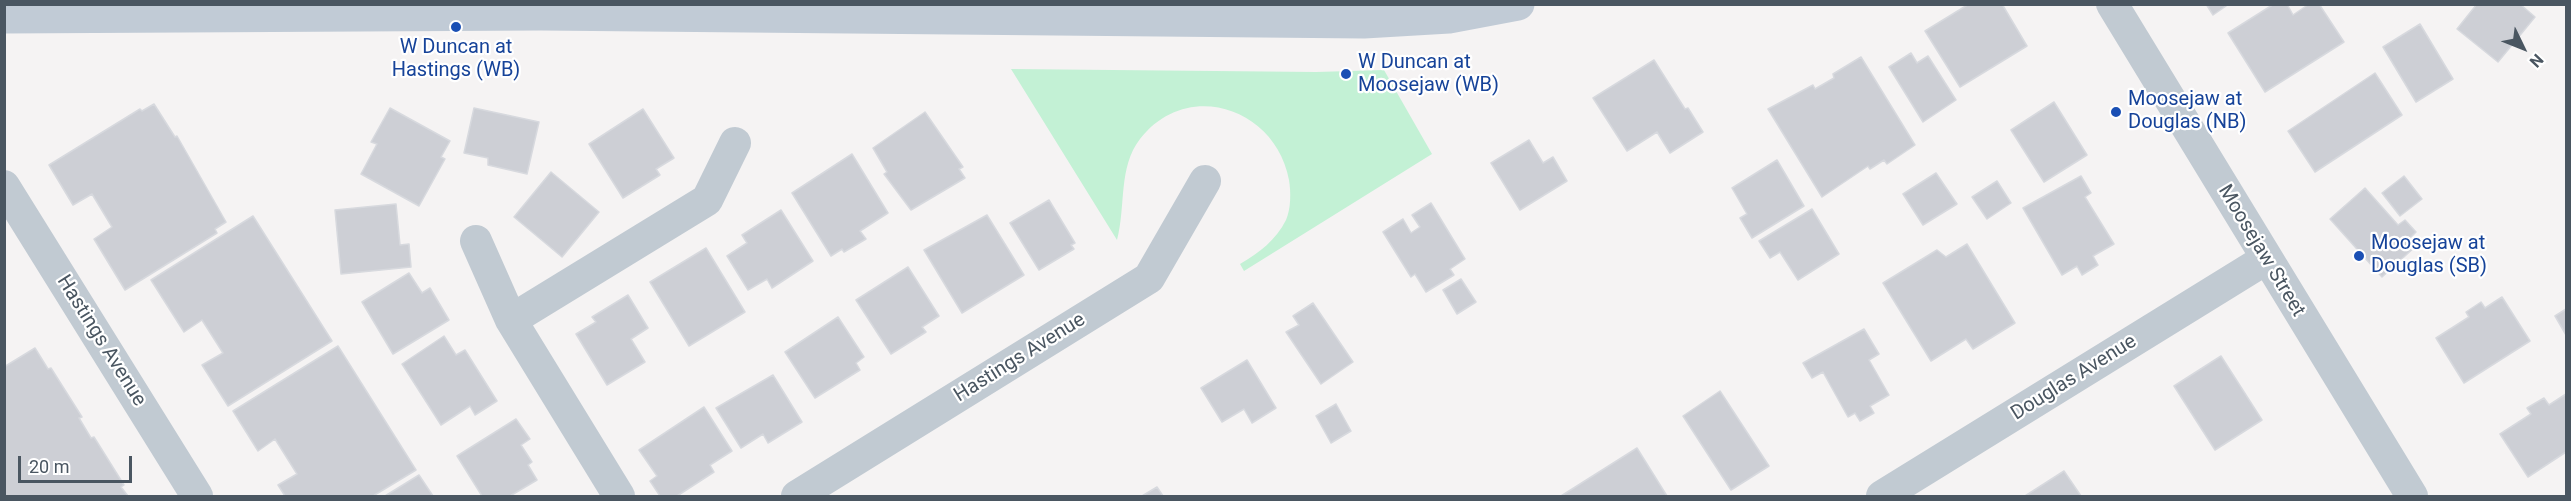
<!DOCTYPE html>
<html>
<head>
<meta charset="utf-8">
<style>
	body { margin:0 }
	#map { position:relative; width:2571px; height:501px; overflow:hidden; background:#f5f3f3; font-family:Roboto,sans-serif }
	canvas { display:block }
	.frame { position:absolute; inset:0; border:6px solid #4a5661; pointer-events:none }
	.north { position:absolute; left:2493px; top:18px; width:60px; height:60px; -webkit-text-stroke:4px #fff; paint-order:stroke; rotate:133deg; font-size:16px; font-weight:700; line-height:24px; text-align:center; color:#4a5661 }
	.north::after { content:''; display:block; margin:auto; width:21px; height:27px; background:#4a5661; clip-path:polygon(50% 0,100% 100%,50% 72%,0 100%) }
	.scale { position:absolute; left:18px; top:456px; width:114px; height:27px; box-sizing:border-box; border:3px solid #4a5661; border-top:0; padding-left:8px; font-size:18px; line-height:21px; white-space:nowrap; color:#4a5661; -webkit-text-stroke:4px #fff; paint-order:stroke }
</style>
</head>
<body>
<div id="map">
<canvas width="2571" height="501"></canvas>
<div class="frame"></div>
<div class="north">N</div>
<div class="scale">20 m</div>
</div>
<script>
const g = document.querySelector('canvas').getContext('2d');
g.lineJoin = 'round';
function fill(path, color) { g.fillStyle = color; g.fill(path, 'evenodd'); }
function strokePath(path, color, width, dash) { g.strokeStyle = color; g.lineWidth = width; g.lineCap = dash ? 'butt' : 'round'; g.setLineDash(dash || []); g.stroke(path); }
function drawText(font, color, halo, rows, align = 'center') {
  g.font = font + ' Roboto,sans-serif'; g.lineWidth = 4.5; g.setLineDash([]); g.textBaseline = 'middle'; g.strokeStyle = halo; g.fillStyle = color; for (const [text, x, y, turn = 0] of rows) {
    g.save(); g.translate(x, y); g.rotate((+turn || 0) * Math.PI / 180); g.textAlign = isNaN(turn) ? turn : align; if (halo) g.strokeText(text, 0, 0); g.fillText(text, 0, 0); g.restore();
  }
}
fill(new Path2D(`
	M1011,69L1316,72L1384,70L1432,154L1244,271L1240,264C1259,253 1276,240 1286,220C1291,209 1291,192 1289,180C1276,108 1187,78 1140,139C1118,167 1126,207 1117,240Z`), '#c3f1d5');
const building = new Path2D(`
	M1969,4H2002L2027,46L1960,87L1925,31Z
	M2206,4H2229L2213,15Z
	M2274,4H2287L2293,15L2309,4H2319L2344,42L2265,92L2228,33Z
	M2477,4H2520L2535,17L2498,62L2457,29Z
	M2420,24L2453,79L2416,102L2383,47Z
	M1911,53L1917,63L1928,56L1956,100L1923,122L1889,67Z
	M1861,57L1915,145L1887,164L1884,160L1870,169L1868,166L1822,197L1768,109L1813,85L1815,89L1834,78L1833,74Z
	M1654,60L1685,109L1688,108L1703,132L1670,153L1657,132L1627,151L1593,98Z
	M2375,73L2402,115L2315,172L2288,131Z
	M2054,102L2087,155L2044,182L2011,130Z
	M154,104L175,137L177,136L226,222L215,229L217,233L125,290L94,239L112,227L92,194L73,205L49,165L140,109L142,111Z
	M390,108L450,141L441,157L445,159L419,206L361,174L377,144L371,142Z
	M474,108L539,122L527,174L488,165V158L464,153Z
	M643,109L674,158L656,169L660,175L623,198L589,144Z
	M925,112L963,167L959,169L965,178L911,210L884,174L887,172L873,148Z
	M1529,140L1543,163L1553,157L1567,181L1520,210L1491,163Z
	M852,154L888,213L860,231L866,239L844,252L842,249L831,256L792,193Z
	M1777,160L1804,206L1752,238L1740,218L1747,214L1732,188Z
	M551,172L599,212L562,257L514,217Z
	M1936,173L1957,204L1923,225L1903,194Z
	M2081,176L2091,193L2085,197L2114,244L2093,256L2098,265L2082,275L2077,266L2062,275L2023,208Z
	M2404,176L2422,199L2400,216L2382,193Z
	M1997,181L2011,203L1987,219L1972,197Z
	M2365,188L2398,225L2405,220L2416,232L2410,238L2417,245L2382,277L2330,219Z
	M1049,200L1075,243L1071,245L1074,249L1039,270L1010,223Z
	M1431,203L1465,259L1450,269L1454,275L1426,292L1415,274L1411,277L1383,232L1403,219L1411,233L1420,227L1412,215Z
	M396,204L400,245L409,244L411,267L341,274L335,210Z
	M1812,209L1839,254L1798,280L1780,252L1770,258L1759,241Z
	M781,210L813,261L772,288L767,279L748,290L727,256L747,243L742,235Z
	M987,215L1024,275L962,313L924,250Z
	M253,216L332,341L228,406L202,365L223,353L202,320L184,332L151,280Z
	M1967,244L2015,323L1973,349L1966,339L1931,361L1883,283L1937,250L1946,257Z
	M706,248L745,312L689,346L650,282Z
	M908,267L939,316L922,327L926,332L891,354L856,300Z
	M409,273L422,293L430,288L449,320L393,354L362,302Z
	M1461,279L1476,302L1457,314L1443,290Z
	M628,295L648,328L631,339L645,362L607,385L576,334L596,322L592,317Z
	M2502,297L2530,341L2464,383L2436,338L2469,317L2466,312L2481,302L2485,308Z
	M1313,303L1353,362L1321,384L1286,332L1299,325L1293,316Z
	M2566,309V335L2555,316Z
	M838,317L864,357L856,363L860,370L815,398L785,352Z
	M1864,329L1879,354L1869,360L1889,395L1870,406L1874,413L1860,421L1855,413L1848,417L1823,372L1812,378L1803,363Z
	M444,336L456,355L465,350L497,401L475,415L470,406L441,425L402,364Z
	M338,346L416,470L373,496H285L278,485L297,474L275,439L258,451L233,411Z
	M35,348L48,369L51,368L82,417L79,418L91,438L94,437L124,485L121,487L128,496H4V367Z
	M2221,356L2262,420L2215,450L2174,386Z
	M1247,360L1276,408L1252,423L1244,409L1222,422L1201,388Z
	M773,375L802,422L768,443L763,434L741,448L716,408Z
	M1720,391L1769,466L1731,490L1683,416Z
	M2566,394V452L2528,477L2500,434L2531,414L2527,408L2544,398L2549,405Z
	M1336,404L1351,431L1331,443L1316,416Z
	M704,407L732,451L710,465L714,472L677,496H660L650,481L657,476L639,450Z
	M516,419L530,439L521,445L532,462L528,465L537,480L510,496H482L457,456Z
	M1637,448L1667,496H1561Z
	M2064,471L2081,496H2025Z
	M419,475L433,496H385Z
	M1157,487L1163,496H1142Z`);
fill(building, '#cdcfd5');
strokePath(building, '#d7d9de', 1.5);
strokePath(new Path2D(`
	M2112,4L2412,496
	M4,186L197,496
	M476,241L511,320L619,496
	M511,320L707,200L735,143
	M797,496L1149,278L1205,181
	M1882,496L2266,259`), '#c1cad2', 32);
strokePath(new Path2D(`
	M4,17L541,14L1364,22L1449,17L1518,4`), '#c1cbd6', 33);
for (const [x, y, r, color] of [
	[456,27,6,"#1a4fb4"],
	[1346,74,6,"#1a4fb4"],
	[2116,112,6,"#1a4fb4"],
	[2359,256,6,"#1a4fb4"]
]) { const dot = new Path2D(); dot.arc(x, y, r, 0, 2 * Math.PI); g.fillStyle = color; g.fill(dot); strokePath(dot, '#fff', 2); }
drawText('20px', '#164399', '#fff', [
	["W Duncan at",456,48,"center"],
	["Hastings (WB)",456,71,"center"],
	["W Duncan at",1358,63],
	["Moosejaw (WB)",1358,86],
	["Moosejaw at",2128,100],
	["Douglas (NB)",2128,123],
	["Moosejaw at",2371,244],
	["Douglas (SB)",2371,267]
], 'left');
drawText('20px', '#4a5661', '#fff', [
	["Moosejaw Street",2261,251,59],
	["Hastings Avenue",101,341,58],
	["Hastings Avenue",1020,358,-32],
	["Douglas Avenue",2074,378,-32]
]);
</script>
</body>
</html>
